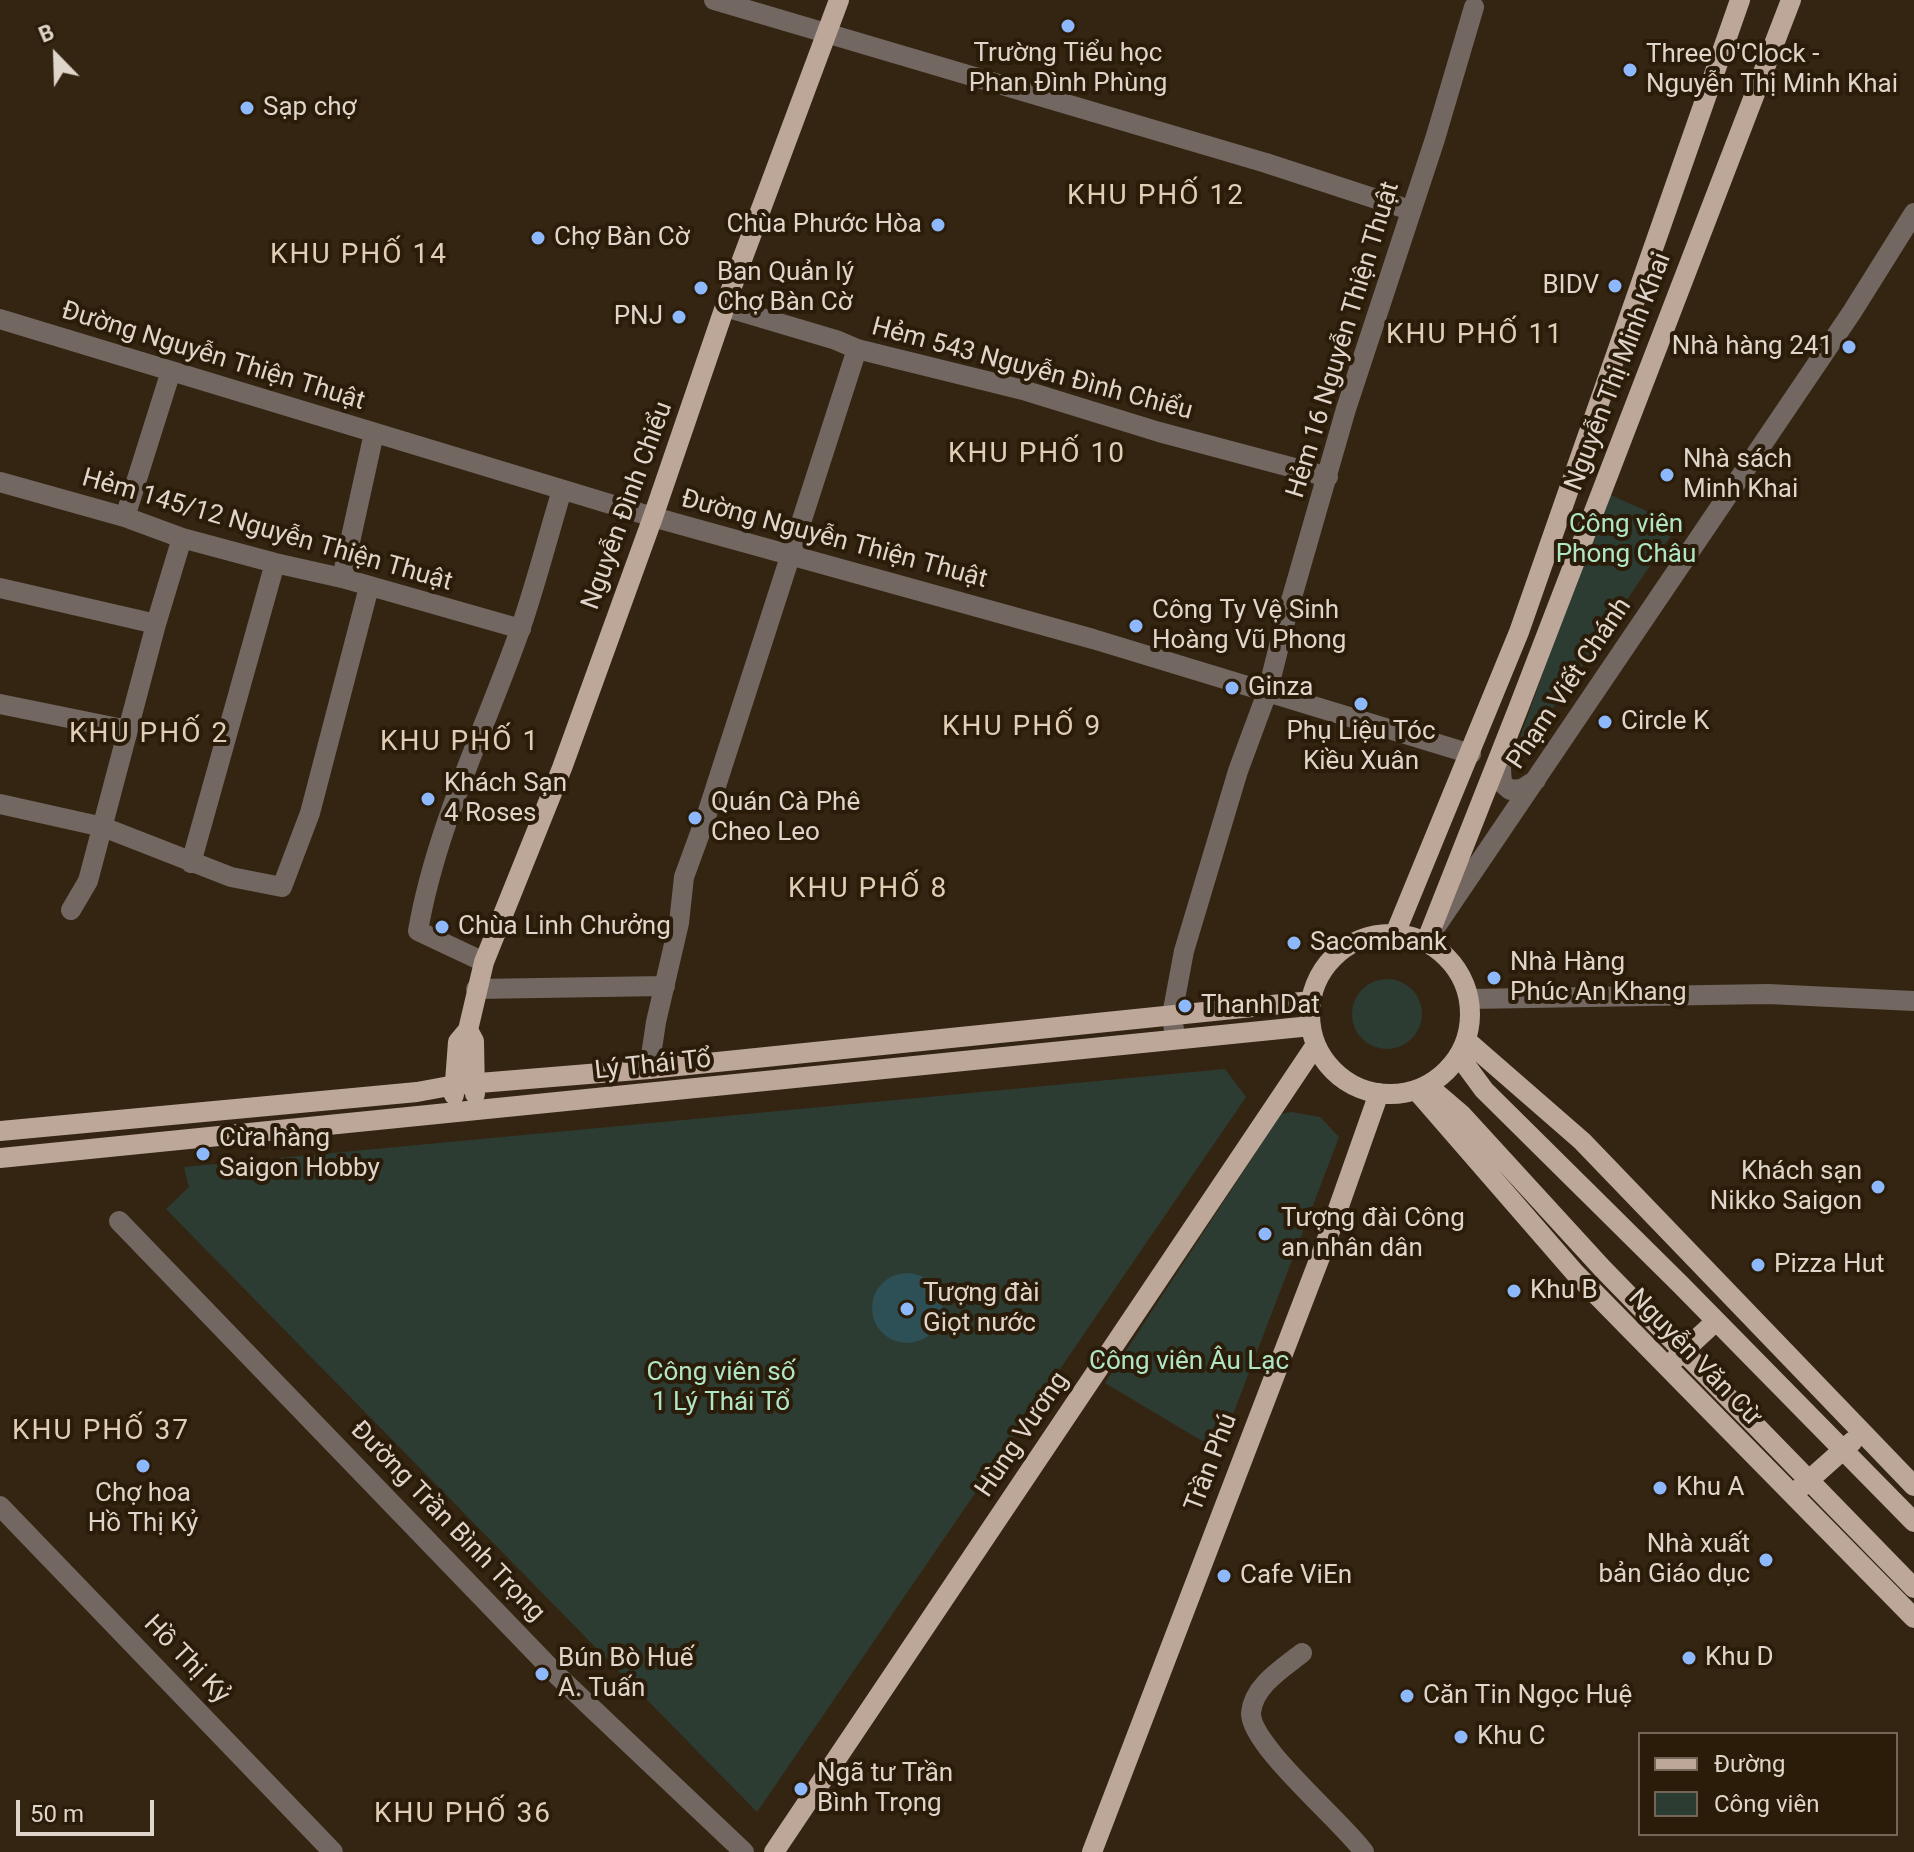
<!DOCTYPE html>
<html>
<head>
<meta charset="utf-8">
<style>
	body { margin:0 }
	#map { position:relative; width:1914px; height:1852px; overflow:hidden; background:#342513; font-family:Roboto,sans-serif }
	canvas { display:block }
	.legend { position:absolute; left:1638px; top:1732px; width:260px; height:104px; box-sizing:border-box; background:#2a1c09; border:2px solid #726656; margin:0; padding:10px 14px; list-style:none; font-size:24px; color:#dfd5ca }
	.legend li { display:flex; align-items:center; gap:16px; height:40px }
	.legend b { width:40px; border:2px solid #726656 }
	.north { position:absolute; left:16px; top:16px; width:80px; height:80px; -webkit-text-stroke:6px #2a1c09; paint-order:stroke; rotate:337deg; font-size:22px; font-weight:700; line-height:32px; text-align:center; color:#dfd5ca }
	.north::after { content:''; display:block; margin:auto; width:28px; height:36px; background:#dfd5ca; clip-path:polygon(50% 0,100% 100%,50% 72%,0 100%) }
	.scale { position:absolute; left:16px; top:1800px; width:138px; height:36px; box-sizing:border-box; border:4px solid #dfd5ca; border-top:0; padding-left:10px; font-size:24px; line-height:28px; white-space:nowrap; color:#dfd5ca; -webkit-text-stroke:6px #2a1c09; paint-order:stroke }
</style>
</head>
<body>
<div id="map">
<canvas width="1914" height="1852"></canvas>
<ul class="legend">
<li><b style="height:10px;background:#bda799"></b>Đường</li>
<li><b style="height:22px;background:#2d3c33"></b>Công viên</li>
</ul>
<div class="north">B</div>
<div class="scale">50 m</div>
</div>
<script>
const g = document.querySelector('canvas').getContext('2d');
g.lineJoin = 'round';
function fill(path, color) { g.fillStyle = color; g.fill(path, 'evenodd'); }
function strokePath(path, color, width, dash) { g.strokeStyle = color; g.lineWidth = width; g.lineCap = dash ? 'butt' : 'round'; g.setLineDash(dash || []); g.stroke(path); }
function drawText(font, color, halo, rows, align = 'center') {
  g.font = font + ' Roboto,sans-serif'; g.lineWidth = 8; g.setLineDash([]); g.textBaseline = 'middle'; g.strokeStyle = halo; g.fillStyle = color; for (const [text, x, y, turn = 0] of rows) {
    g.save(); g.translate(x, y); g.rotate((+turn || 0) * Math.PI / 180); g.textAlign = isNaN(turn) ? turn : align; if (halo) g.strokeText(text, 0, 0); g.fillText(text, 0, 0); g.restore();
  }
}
fill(new Path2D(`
	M1606,493L1678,525L1507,775Z
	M1352 1014a35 35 0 1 1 70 0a35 35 0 1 1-70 0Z
	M1225,1069L1246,1097L757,1812L166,1209L189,1187L184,1167Z
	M1291,1112L1320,1117L1339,1137L1219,1451L1105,1383L1281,1114Z`), '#2d3c33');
fill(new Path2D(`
	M872 1308a35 35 0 1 1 70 0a35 35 0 1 1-70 0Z`), '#2d4f56');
strokePath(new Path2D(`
	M714,0L1266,163L1410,210
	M725,307L836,340L857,349L1023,390L1159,432L1328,477
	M0,319L653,517L1093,639L1471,754
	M0,482L125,517L182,538L275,563L342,578L521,629
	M125,517L171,371
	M342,578L374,433
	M0,588L156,624
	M0,704L128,730
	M1500,756L1502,783L1510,790L1522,789L1536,780
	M0,804L103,827L231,877L282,887L310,813L369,587
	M191,863L275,563
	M71,910L88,881L156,624L182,538
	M1437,925L1852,312L1914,213
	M484,962L418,931C436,827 485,729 520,630C536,584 548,536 562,490
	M476,989L665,986
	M1469,999L1768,994L1914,1001
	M1175,1038L1172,1015L1184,951L1238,771L1268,690L1286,618L1346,409L1435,139L1474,7
	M649,1069L656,1022L679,923L684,877L707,814L857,349
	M119,1221L559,1677L744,1852
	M0,1506L333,1852
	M1302,1653C1283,1668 1253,1686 1251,1713C1250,1745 1343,1822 1364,1852`), '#726861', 20);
strokePath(new Path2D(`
	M1395,934L1519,632L1740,0
	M1310 1014a80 80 0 1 1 160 0a80 80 0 1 1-160 0Z
	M1426,942L1518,709L1791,0
	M468,1030L474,1041L475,1094
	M1466,1040L1582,1141L1914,1486
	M1459,1056L1484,1090L1681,1285L1914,1522
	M1427,1085L1461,1114L1602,1268L1914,1588
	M1416,1090L1575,1273L1914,1618
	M454,1095L458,1042L468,1030L484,962L562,768L653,517L730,292L839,0
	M0,1131L417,1092L455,1085L649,1069L1311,1001
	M0,1158L1311,1026
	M1675,1359L1716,1321
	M1799,1489L1853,1441
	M774,1852L1315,1046
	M1092,1852L1332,1226L1379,1093`), '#bda799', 20);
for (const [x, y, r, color] of [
	[1068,26,8,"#8db9fc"],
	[1630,70,8,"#8db9fc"],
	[247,108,8,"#8db9fc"],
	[938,225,8,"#8db9fc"],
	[538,238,8,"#8db9fc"],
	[1615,286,8,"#8db9fc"],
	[701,288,8,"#8db9fc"],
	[679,317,8,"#8db9fc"],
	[1849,347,8,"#8db9fc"],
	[1667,475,8,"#8db9fc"],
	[1136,626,8,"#8db9fc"],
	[1232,688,8,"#8db9fc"],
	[1361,704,8,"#8db9fc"],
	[1605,722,8,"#8db9fc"],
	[428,799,8,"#8db9fc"],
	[695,818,8,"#8db9fc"],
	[442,927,8,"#8db9fc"],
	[1294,943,8,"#8db9fc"],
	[1494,978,8,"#8db9fc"],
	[1185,1006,8,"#8db9fc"],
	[203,1154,8,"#8db9fc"],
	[1878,1187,8,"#8db9fc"],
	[1265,1234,8,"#8db9fc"],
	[1758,1265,8,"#8db9fc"],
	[1514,1291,8,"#8db9fc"],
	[907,1309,8,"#8db9fc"],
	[143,1466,8,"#8db9fc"],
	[1660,1488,8,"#8db9fc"],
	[1766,1560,8,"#8db9fc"],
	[1224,1576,8,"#8db9fc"],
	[1689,1658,8,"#8db9fc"],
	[542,1674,8,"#8db9fc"],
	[1407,1696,8,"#8db9fc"],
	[1461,1737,8,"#8db9fc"],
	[801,1789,8,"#8db9fc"]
]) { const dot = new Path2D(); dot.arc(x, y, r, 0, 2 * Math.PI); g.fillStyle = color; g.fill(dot); strokePath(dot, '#2a1c09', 3); }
drawText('26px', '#dfd5ca', '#2a1c09', [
	["Trường Tiểu học",1068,54,"center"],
	["Phan Đình Phùng",1068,84,"center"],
	["Three O'Clock -",1646,55],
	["Nguyễn Thị Minh Khai",1646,85],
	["Sạp chợ",263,108],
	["Chùa Phước Hòa",922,225,"right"],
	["Chợ Bàn Cờ",554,238],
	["Ban Quản lý",717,273],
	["Chợ Bàn Cờ",717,303],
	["BIDV",1599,286,"right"],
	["PNJ",663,317,"right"],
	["Nhà hàng 241",1833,347,"right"],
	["Nhà sách",1683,460],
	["Minh Khai",1683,490],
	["Công Ty Vệ Sinh",1152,611],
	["Hoàng Vũ Phong",1152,641],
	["Ginza",1248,688],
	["Circle K",1621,722],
	["Phụ Liệu Tóc",1361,732,"center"],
	["Kiều Xuân",1361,762,"center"],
	["Khách Sạn",444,784],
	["4 Roses",444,814],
	["Quán Cà Phê",711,803],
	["Cheo Leo",711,833],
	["Chùa Linh Chưởng",458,927],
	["Sacombank",1310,943],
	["Nhà Hàng",1510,963],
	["Phúc An Khang",1510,993],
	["Thanh Dat",1201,1006],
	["Cừa hàng",219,1139],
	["Saigon Hobby",219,1169],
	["Khách sạn",1862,1172,"right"],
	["Nikko Saigon",1862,1202,"right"],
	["Tượng đài Công",1281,1219],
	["an nhân dân",1281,1249],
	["Pizza Hut",1774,1265],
	["Khu B",1530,1291],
	["Tượng đài",923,1294],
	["Giọt nước",923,1324],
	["Khu A",1676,1488],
	["Chợ hoa",143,1494,"center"],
	["Hồ Thị Kỷ",143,1524,"center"],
	["Nhà xuất",1750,1545,"right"],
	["bản Giáo dục",1750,1575,"right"],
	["Cafe ViEn",1240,1576],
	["Khu D",1705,1658],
	["Bún Bò Huế",558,1659],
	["A. Tuấn",558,1689],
	["Căn Tin Ngọc Huệ",1423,1696],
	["Khu C",1477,1737],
	["Ngã tư Trần",817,1774],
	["Bình Trọng",817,1804]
], 'left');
drawText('26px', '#dfd5ca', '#2a1c09', [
	["Hẻm 16 Nguyễn Thiện Thuật",1344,340,-73],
	["Đường Nguyễn Thiện Thuật",213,357,17],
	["Hẻm 543 Nguyễn Ðình Chiểu",1032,370,15],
	["Nguyễn Thị Minh Khai",1619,372,-69],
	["Nguyễn Đình Chiểu",628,506,-70],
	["Hẻm 145/12 Nguyễn Thiện Thuật",267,531,16],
	["Đường Nguyễn Thiện Thuật",834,540,15],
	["Phạm Viết Chánh",1570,684,-56],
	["Lý Thái Tổ",653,1066,-6],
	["Nguyễn Văn Cừ",1694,1358,46],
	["Hùng Vương",1023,1435,-56],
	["Trần Phú",1212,1463,-69],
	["Đường Trần Bình Trọng",447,1522,46],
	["Hồ Thị Kỷ",186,1660,46]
]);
drawText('26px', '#b0e6c5', '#2a1c09', [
	["Công viên",1626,525],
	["Phong Châu",1626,555],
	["Công viên Âu Lạc",1189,1362],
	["Công viên số",721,1373],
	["1 Lý Thái Tổ",721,1403]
]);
g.letterSpacing = '2px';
drawText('28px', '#e1ceb6', '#2a1c09', [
	["KHU PHỐ 12",1156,197],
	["KHU PHỐ 14",359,256],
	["KHU PHỐ 11",1475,336],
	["KHU PHỐ 10",1037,455],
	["KHU PHỐ 9",1022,728],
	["KHU PHỐ 2",149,735],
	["KHU PHỐ 1",460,743],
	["KHU PHỐ 8",868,890],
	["KHU PHỐ 37",101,1432],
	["KHU PHỐ 36",463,1815]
]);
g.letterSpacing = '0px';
</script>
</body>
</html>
